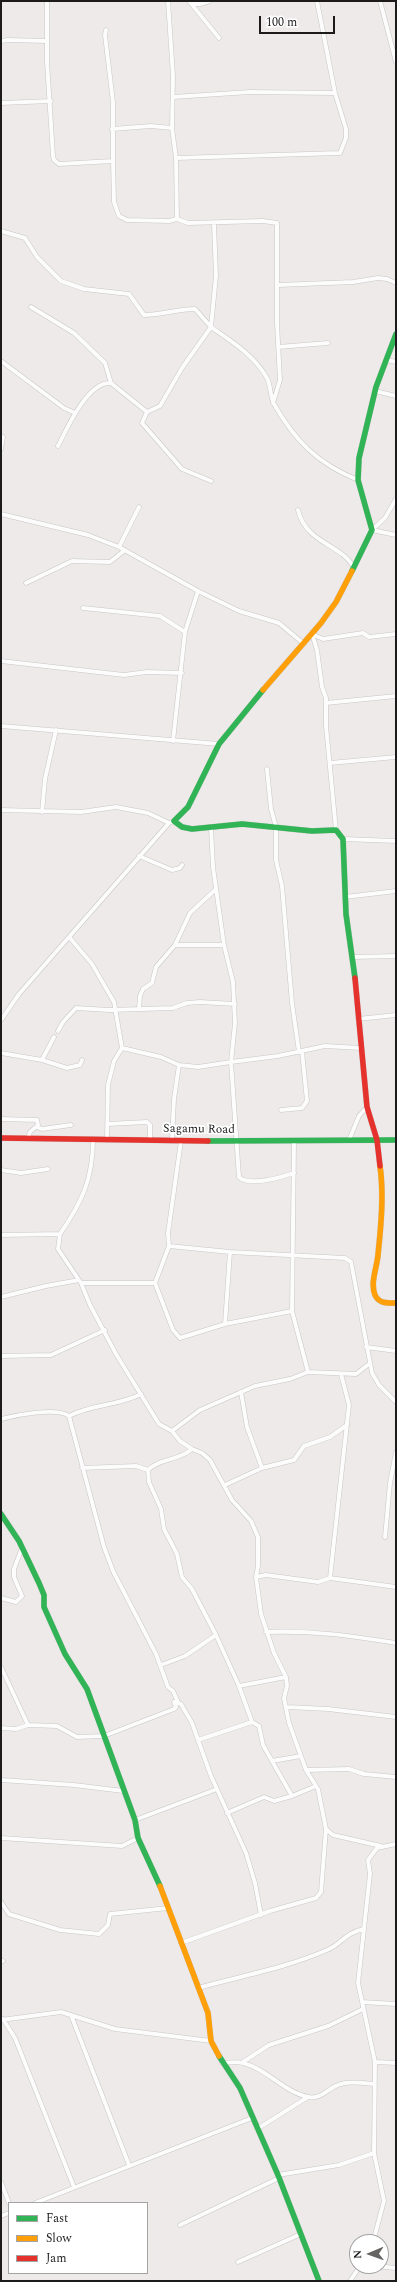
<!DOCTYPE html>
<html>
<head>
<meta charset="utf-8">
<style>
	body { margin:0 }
	#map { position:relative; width:397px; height:2282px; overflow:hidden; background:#eeeaea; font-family:Spectral,serif }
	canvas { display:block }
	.frame { position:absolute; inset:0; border:2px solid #1c1a1a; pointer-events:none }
	.legend { position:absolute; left:8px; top:2202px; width:140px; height:72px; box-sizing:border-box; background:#fff; border:1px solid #a4a3a3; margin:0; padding:5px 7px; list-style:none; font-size:12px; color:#1c1a1a }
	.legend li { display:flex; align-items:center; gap:8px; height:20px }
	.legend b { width:20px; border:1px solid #a4a3a3 }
	.north { position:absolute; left:349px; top:2234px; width:40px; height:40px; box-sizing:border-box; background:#fff; border:1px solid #a4a3a3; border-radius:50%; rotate:268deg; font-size:11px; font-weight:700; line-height:16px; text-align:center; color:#1c1a1a }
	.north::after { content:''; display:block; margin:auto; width:14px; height:18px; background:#666363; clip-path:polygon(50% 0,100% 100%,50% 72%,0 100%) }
	.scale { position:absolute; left:259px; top:16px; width:76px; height:18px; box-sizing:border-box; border:2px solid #1c1a1a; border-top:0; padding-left:5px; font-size:12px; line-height:14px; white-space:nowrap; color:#1c1a1a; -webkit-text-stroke:3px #fff; paint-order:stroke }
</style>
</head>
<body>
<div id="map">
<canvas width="397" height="2282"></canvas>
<div class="frame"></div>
<ul class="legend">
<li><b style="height:5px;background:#30b455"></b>Fast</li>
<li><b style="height:5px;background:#ff9f0a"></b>Slow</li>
<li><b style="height:5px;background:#e5322d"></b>Jam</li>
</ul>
<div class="north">N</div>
<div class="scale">100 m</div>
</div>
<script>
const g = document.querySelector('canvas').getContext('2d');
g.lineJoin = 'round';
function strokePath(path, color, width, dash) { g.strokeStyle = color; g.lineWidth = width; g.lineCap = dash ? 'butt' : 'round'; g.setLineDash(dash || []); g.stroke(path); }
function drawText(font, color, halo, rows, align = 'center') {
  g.font = font + ' Spectral,serif'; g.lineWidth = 3.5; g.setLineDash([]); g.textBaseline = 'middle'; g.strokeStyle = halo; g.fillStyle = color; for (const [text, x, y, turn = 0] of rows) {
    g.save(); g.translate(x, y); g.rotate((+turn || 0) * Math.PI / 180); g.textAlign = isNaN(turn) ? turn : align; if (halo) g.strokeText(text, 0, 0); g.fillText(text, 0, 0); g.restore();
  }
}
const street = new Path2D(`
	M47,1V62L53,156L54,160L59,164L113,161V102L105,35L106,30
	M168,1L173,76L172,128L176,158L177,219
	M189,1L219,38
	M380,1L396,62
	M192,4H200L210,1
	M1,41L8,40L46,41
	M173,97L250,92L335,93
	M1,103L51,101
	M112,129L151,126L172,128
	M176,158L340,153L346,138V129L335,93L317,1
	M113,161L114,202L119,216L127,220L169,221L177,219L188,223L263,221L277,223V323L280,380L273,403
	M214,224L216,276L211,327C231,341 254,355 267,378C271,386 270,396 274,404C295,441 318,464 358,480
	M1,231L25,238L37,257L61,281L84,289L129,294L144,315C162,315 177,309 195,309L211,327L182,368L160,406L147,412L111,383L105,363L74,333L31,307
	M278,285L353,282L378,278L387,279L396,283
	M278,347L328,343
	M387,360L396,362
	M1,361L64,408L75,413
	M375,391L396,396
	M147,412L142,423L182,469L211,481
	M58,446C67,428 88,381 111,383
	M1,449L3,437
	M298,510C306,544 342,544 354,568
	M1,514L88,535L119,547L198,591L239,611L279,623L304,644
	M372,530L385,518L396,499
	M372,530L396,535
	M119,547L139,507
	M26,583L72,561L110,562L125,550
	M83,608L160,616L185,632
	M312,634L317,650L322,687L326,698V726L336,830
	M312,634L323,639L363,633L369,637L396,634
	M1,661L124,675L147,672L182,673
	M326,703L396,696
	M1,726L219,744
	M173,741L185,632L198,591
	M330,763L396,757
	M267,769L271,809L276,827V860L282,886L292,1003L299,1052
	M1,810L81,812L116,807L148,813L169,823
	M42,812L45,779L56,730
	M211,828L213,867L224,945L233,982L235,1023L231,1062L278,1056L325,1046L361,1048
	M343,839L396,841
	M139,856L172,870L180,868L182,865
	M345,897L396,891
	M70,938L92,964L114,1002L122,1048L114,1061L108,1085L107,1140
	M175,945L190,913L216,889
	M353,957L396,956
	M139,1009L140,996L143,989L152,983L156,967L175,945H224
	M358,1019L396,1015
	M1,1020L19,994L169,823L174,821
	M58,1031L63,1022L76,1008L109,1010L173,1008L187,1003L200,1002L235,1004
	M122,1048L161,1057L179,1065L198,1067L231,1062L239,1177C249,1187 282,1177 294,1173
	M1,1053L42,1060L67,1068L80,1065L82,1060
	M42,1060L54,1037
	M281,1110L302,1108L307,1101L302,1051
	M1,1119L37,1120L38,1125L30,1132L28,1138
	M107,1124L147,1122L150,1125V1140
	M37,1127L42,1129L71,1125
	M349,1140L359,1116L367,1107
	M172,1141L174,1099L179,1065
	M294,1142L292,1311L308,1372
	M1,1170L21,1173L48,1169
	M60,1234L58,1249L81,1283L90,1305L116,1354L159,1424L172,1431L180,1441L192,1449L202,1453L210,1460L232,1500L251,1521L258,1537V1566L256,1577L261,1614L274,1653L286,1677L287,1686L284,1698L289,1723L306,1770L318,1789L326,1829
	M1,1235L60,1234C82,1202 93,1179 93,1139
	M169,1246L230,1252L345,1258L351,1262L372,1373L379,1385L396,1402
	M81,1283H155L169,1246L168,1233L181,1141
	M155,1283L173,1330L180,1338L225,1324L292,1311
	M1,1297L46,1286L79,1280
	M225,1324L230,1252
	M366,1347L396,1351
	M1,1356L51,1355L105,1330
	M241,1392L247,1427L262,1468
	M69,1416C92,1404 118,1406 141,1394
	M1,1419C16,1415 57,1407 69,1416L104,1547L113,1571L156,1654L168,1687L173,1691L178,1702H174
	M172,1431L200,1410L255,1386L290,1379L308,1372L356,1374L369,1364
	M192,1449C179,1461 160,1458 148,1470L149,1482L161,1509L164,1529L177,1554L182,1577L192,1589L216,1635L239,1686L252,1722L259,1726L263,1745L272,1761L301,1756
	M82,1468L136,1466L148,1470
	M225,1485L262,1468L294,1460L304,1446L330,1437L347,1425
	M385,1537L390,1483L396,1452
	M256,1577L266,1575L318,1582L330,1578L396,1587
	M330,1578L349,1405L341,1374
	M1,1598L16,1602L22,1596L14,1577V1569L22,1548
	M266,1632C312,1630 351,1636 396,1643
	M161,1665L185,1656L216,1635
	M1,1667L28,1725L16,1729L1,1728
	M239,1686L286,1677
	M174,1702L181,1704L192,1723L211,1776L246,1853L255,1883L261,1915
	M287,1707L328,1709L396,1717
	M28,1725L57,1726L77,1737L104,1736L174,1709L176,1707L174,1702
	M198,1740L252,1722
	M272,1761L292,1796L316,1786
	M306,1770L349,1769L364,1774L396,1777
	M1,1780L74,1785L123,1791
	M227,1813L264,1797L274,1801L292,1796
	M135,1820L217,1789
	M1,1838L122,1846L138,1838
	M1,1902L9,1914L60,1930L99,1934L108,1925L110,1914L168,1908
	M181,1943L270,1911L316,1898L321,1892L326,1829L333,1835L381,1846
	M1,1961H3
	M198,1988C241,1976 286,1968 327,1950C342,1944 344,1933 364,1929
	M362,2002L396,2004
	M71,2015L129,2165
	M3,2019L15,2038L74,2187
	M1,2020L61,2012L115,2029L211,2041
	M243,2062L269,2045L328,2026L363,2009
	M375,2062L396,2063
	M222,2063C228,2063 237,2061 243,2063C267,2069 284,2092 308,2097C322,2100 328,2087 341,2084C352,2081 363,2083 374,2084
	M257,2129L308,2097
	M278,2175L339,2165L374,2153
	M1,2182L9,2203
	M35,2203L252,2118
	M1,2216L9,2213
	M180,2225L279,2178
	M373,2242L384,2201L374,2153L375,2062L358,1983L370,1874L368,1860L377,1848L396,1844
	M238,2262L301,2234
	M375,2266L396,2268
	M350,2281L360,2266`);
const fast = new Path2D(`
	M352,571L372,530L358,480L359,458L376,387L396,334
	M263,690L219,744L188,807L174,821L182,827L192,829L242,824L312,831L336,830L343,839L346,914L355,978
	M208,1141L396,1140
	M1,1514L19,1541L39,1583L44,1595V1607L65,1654L87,1689L135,1820L138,1838L160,1886
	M219,2056L240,2088L278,2175L319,2281`);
const slow = new Path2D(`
	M263,690L321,623L336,602L352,571
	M380,1166C384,1195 381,1226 378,1255C377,1267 370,1283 375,1295C379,1304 388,1303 396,1303
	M160,1886L208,2013L211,2041L219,2056`);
const jam = new Path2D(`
	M355,978L367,1107L377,1140L380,1166
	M1,1138L208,1141`);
strokePath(street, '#c8c6c5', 5);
strokePath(fast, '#c8c6c5', 6);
strokePath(slow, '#c8c6c5', 6);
strokePath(jam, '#c8c6c5', 6);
strokePath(street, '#fcfcfc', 4);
strokePath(fast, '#30b455', 5.5);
strokePath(slow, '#ff9f0a', 5.5);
strokePath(jam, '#e5322d', 5.5);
drawText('12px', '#1c1a1a', '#fff', [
	["Sagamu Road",199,1130,1]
]);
</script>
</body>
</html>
